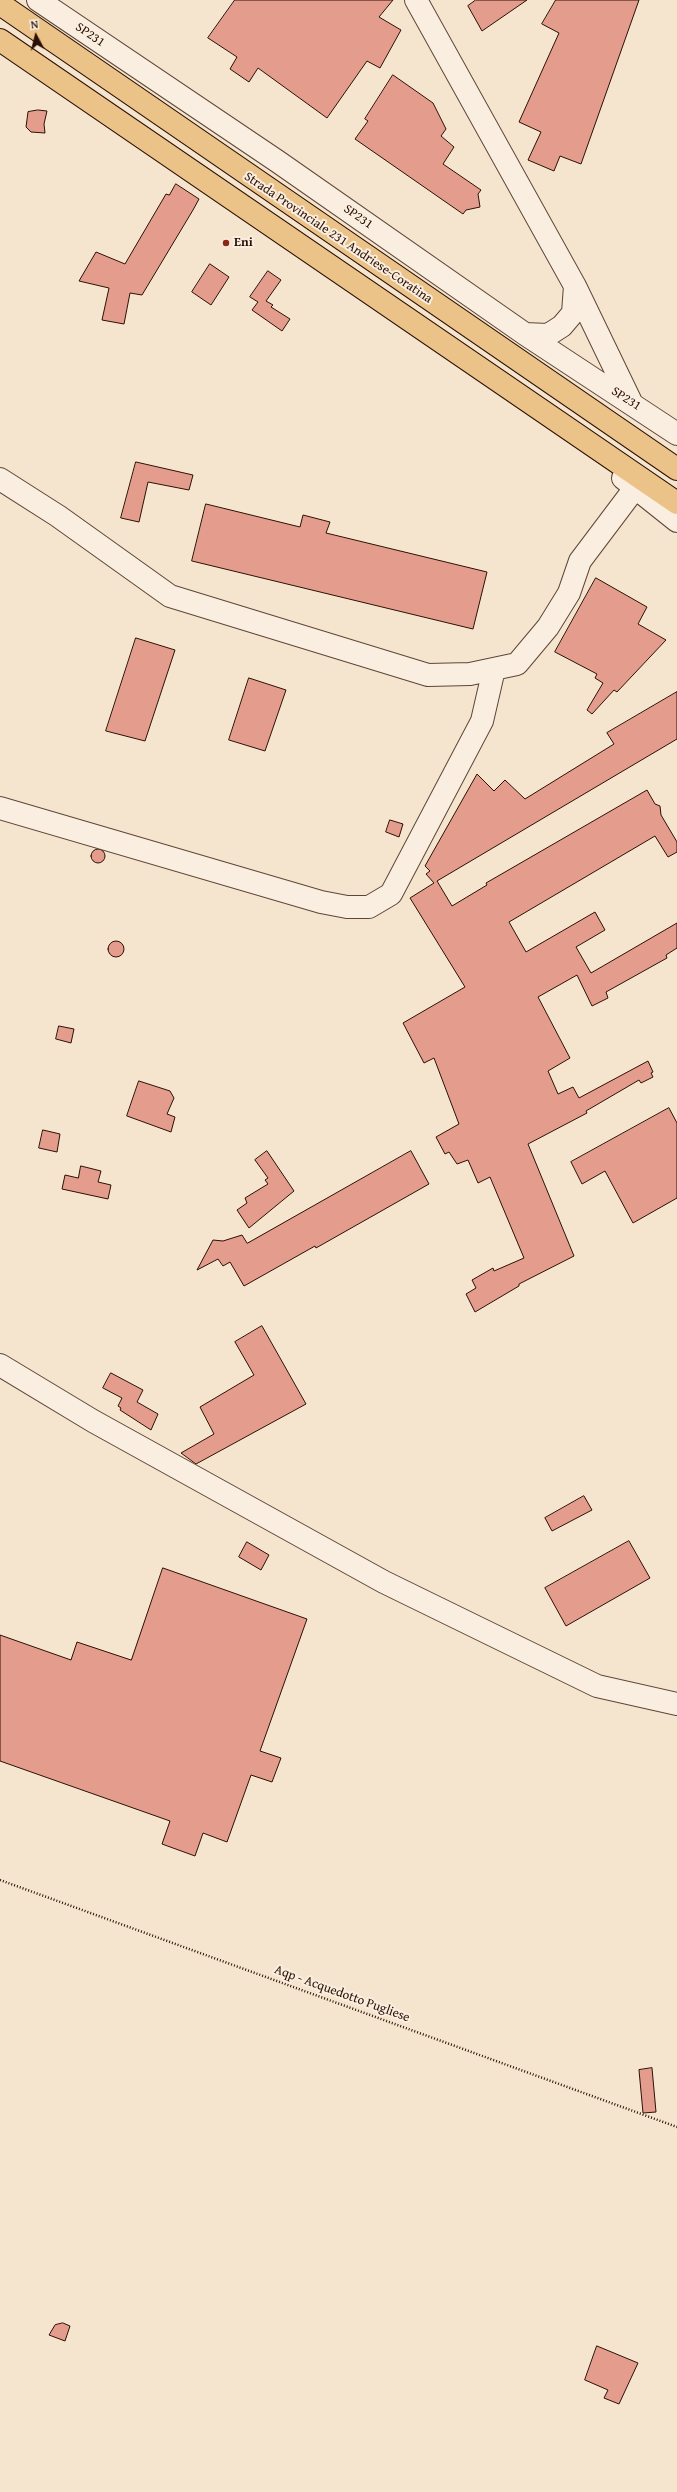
<!DOCTYPE html>
<html>
<head>
<meta charset="utf-8">
<style>
	body { margin:0 }
	#map { position:relative; width:677px; height:2492px; overflow:hidden; background:#f6e5ce; font-family:"Gentium Book Plus",serif }
	canvas { display:block }
	.north { position:absolute; left:16px; top:16px; width:40px; height:40px; -webkit-text-stroke:3px #f9eedf; paint-order:stroke; rotate:353deg; font-size:11px; font-weight:700; line-height:16px; text-align:center; color:#2b1105 }
	.north::after { content:''; display:block; margin:auto; width:14px; height:18px; background:#2b1105; clip-path:polygon(50% 0,100% 100%,50% 72%,0 100%) }
</style>
</head>
<body>
<div id="map">
<canvas width="677" height="2492"></canvas>
<div class="north">N</div>
</div>
<script>
const g = document.querySelector('canvas').getContext('2d');
g.lineJoin = 'round';
function fill(path, color) { g.fillStyle = color; g.fill(path, 'evenodd'); }
function strokePath(path, color, width, dash) { g.strokeStyle = color; g.lineWidth = width; g.lineCap = dash ? 'butt' : 'round'; g.setLineDash(dash || []); g.stroke(path); }
function drawText(font, color, halo, rows, align = 'center') {
  g.font = font + ' "Gentium Book Plus",serif'; g.lineWidth = 4; g.setLineDash([]); g.textBaseline = 'middle'; g.strokeStyle = halo; g.fillStyle = color; for (const [text, x, y, turn = 0] of rows) {
    g.save(); g.translate(x, y); g.rotate((+turn || 0) * Math.PI / 180); g.textAlign = isNaN(turn) ? turn : align; if (halo) g.strokeText(text, 0, 0); g.fillText(text, 0, 0); g.restore();
  }
}
const building = new Path2D(`
	M235,0H393L379,17L401,30L380,68L367,61L327,118L258,68L249,82L230,69L237,57L208,38Z
	M476,0H527L482,31L468,6Z
	M556,0H639L581,164L560,156L554,171L528,160L541,132L519,122L559,33L542,24Z
	M393,75L433,103L446,129L441,136L454,147L443,164L481,190L478,194L480,207L466,210L463,214L355,139L368,121L365,119Z
	M38,110L47,111L44,124L45,133L31,132L26,127L28,112Z
	M176,184L199,199L193,210L142,295L130,293L124,324L102,320L109,288L79,281L96,252L125,264L166,194L169,195Z
	M210,264L229,277L211,305L192,292Z
	M268,271L281,280L266,301L273,305L271,307L290,319L282,331L252,310L258,302L250,297Z
	M136,462L193,475L189,490L148,482L139,522L121,518Z
	M206,504L300,527L303,515L330,522L326,533L487,572L473,629L192,561Z
	M596,578L647,607L638,624L666,640L617,692L614,690L592,714L587,710L603,683L595,678L597,674L555,652Z
	M136,638L175,650L145,741L106,731Z
	M249,678L286,690L265,751L229,740Z
	M677,692V739L437,881L452,906L487,885L486,883L647,790L655,804L660,806L661,815L677,842V852L668,857L655,836L509,922L526,952L595,912L605,930L576,947L591,973L677,923V948L666,955L667,958L606,992L608,998L592,1006L577,975L538,997L570,1058L548,1071L558,1094L573,1087L579,1098L648,1061L653,1072L651,1073L653,1077L641,1083L639,1080L586,1111L587,1113L528,1144L574,1256L519,1284V1286L475,1312L466,1294L476,1288L472,1280L493,1268L494,1271L524,1258L490,1177L478,1183L468,1160L457,1164L449,1152L445,1154L436,1137L459,1124L434,1058L424,1063L403,1023L465,987L410,898L434,883L426,874L430,871L425,866L477,774L494,791L505,780L525,799L614,744L607,733Z
	M390,820L403,824L399,837L386,832Z
	M91 856a7 7 0 1 1 14 0a7 7 0 1 1-14 0Z
	M108 949a8 8 0 1 1 16 0a8 8 0 1 1-16 0Z
	M59,1026L74,1029L71,1043L56,1039Z
	M139,1081L170,1091L174,1098L167,1114L175,1117L171,1132L127,1116Z
	M669,1108L677,1123V1198L633,1223L605,1171L582,1184L571,1162Z
	M43,1130L60,1134L57,1152L39,1148Z
	M267,1151L294,1191L249,1228L237,1210L247,1203L245,1198L268,1184L265,1180L268,1178L255,1160Z
	M411,1151L429,1184L316,1248L315,1246L244,1286L230,1262L223,1266L218,1259L197,1270L213,1240L223,1241L242,1235L247,1243Z
	M81,1166L101,1171L98,1182L111,1185L108,1199L62,1189L65,1175L78,1178Z
	M262,1326L306,1404L196,1464L181,1453L214,1434L200,1407L254,1375L235,1342Z
	M111,1373L143,1390L137,1402L158,1414L151,1430L120,1410L121,1408L118,1406L122,1398L103,1388Z
	M584,1496L592,1510L552,1531L545,1518Z
	M629,1541L650,1578L566,1626L545,1588Z
	M247,1542L269,1555L261,1570L239,1557Z
	M163,1568L307,1619L260,1751L281,1758L272,1782L251,1775L227,1842L203,1833L195,1856L162,1844L170,1821L0,1761V1635L71,1660L77,1642L131,1660Z
	M652,2068L656,2112L643,2113L639,2070Z
	M63,2323L70,2326L65,2341L49,2335L55,2325Z
	M597,2346L638,2363L619,2404L604,2398L608,2390L585,2380Z`);
fill(building, '#e49c8d');
strokePath(building, '#2b1105', 1);
const minor = new Path2D(`
	M38,0L277,161L525,334L677,434
	M416,0L575,286L631,402
	M525,334L548,335L562,326L573,313L575,286
	M623,478L677,521
	M0,479L58,516L170,596L428,675L470,674L517,664L548,627L569,593L580,561L635,488
	M0,808L321,902L347,907H369L391,894L482,721L494,669
	M0,1365L93,1421L384,1582L597,1686L677,1704`);
const highway = new Path2D(`
	M0,4L677,469
	M0,40C226,193 450,350 677,503`);
strokePath(minor, '#5e4637', 24);
strokePath(highway, '#2b1105', 24);
strokePath(new Path2D(`
	M0,1880L677,2127`), '#2b1105', 2.5, [1, 2]);
strokePath(minor, '#f9eedf', 22);
strokePath(highway, '#ebc287', 22);
for (const [x, y, r, color] of [
	[226,243,4,"#8f2418"]
]) { const dot = new Path2D(); dot.arc(x, y, r, 0, 2 * Math.PI); g.fillStyle = color; g.fill(dot); strokePath(dot, '#f9eedf', 1.5); }
drawText('13px', '#2b1105', '#f9eedf', [
	["SP231",90,35,34],
	["SP231",358,217,35],
	["Strada Provinciale 231 Andriese-Coratina",338,238,34],
	["SP231",626,399,33],
	["Aqp - Acquedotto Pugliese",342,1994,20]
]);
drawText('bold 13px', '#2b1105', '#f9eedf', [
	["Eni",234,243]
], 'left');
</script>
</body>
</html>
